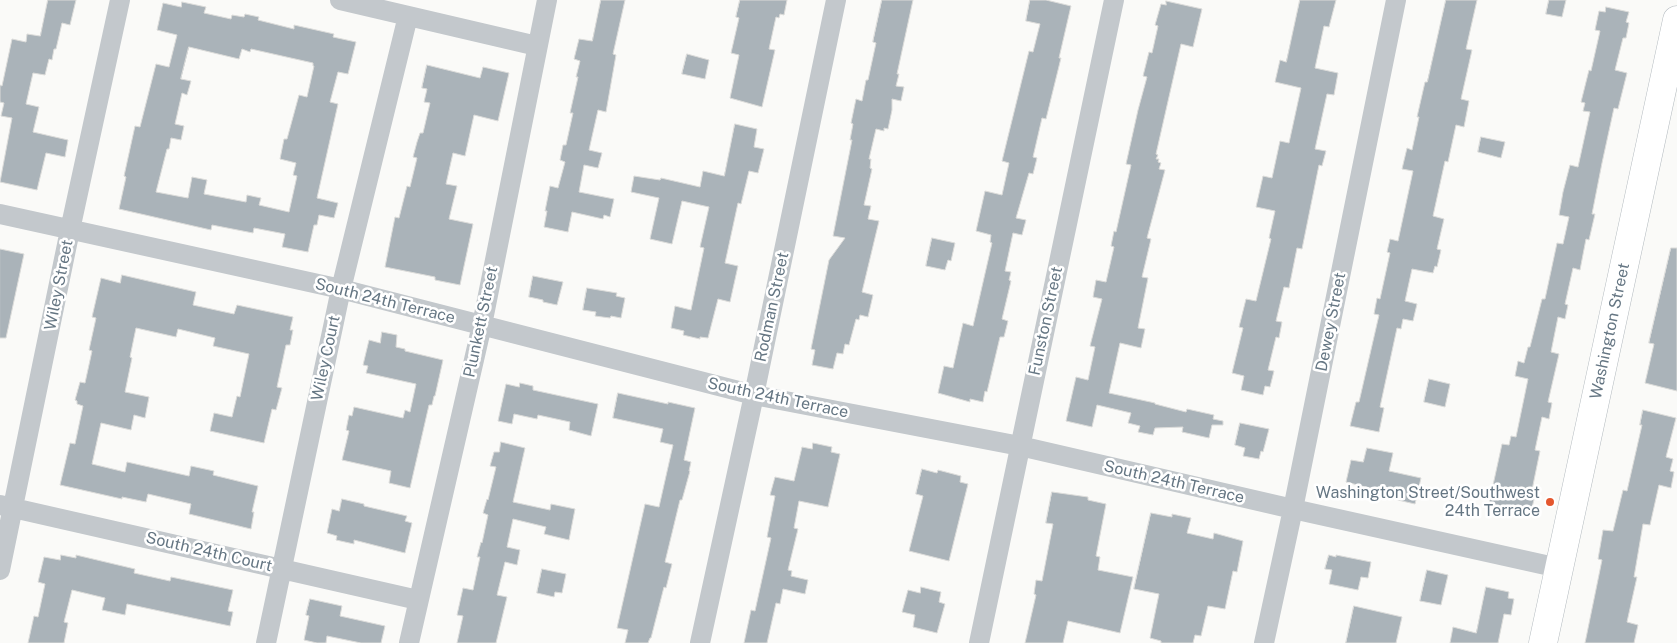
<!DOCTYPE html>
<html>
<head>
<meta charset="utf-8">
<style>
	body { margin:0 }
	canvas { display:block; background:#fafaf8 }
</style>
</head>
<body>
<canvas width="1677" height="643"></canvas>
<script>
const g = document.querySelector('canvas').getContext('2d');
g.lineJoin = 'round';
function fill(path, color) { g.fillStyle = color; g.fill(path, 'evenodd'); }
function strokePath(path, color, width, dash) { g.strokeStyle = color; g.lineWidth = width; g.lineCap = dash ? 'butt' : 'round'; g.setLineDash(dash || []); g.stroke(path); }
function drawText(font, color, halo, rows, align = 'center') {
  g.font = font + ' "Public Sans",sans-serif'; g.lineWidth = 5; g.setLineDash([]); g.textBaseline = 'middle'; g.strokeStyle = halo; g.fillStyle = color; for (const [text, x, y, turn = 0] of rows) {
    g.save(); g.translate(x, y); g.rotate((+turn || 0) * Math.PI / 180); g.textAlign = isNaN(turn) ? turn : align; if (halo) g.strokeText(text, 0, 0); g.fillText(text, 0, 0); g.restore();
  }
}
const building = new Path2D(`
	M48,0H76L70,25L62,23L56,49H54L52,60L49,59L45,75L33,73L26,104L39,107L33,132L68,140L65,157L46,153L37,190L0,182L12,118L1,116L4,103L0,102V85L2,86L12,39L26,42L27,34L40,36Z
	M601,0H625L613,54L616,55L606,112L598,110L589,150L602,153L598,168L584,165L579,192L614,199L610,217L604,215L603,219L572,212L568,232L544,227L547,211H545L550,186L558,188L565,162L560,160L563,145H566L573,113H570L578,77H576L580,61L574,59L579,39L592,41Z
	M740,0H787L784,15L780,14L779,18L776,17L769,49L775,50L762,107L730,98L739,55L731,53L739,18L736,17Z
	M882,0H913L897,74H899L896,86L904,87L901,101L892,99V110L888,129L884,128V131L876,129L869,159H871L870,168L872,169L864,205L871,206L868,219L879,221L862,292L873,295L868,317L860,315L859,320L856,319L849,345L845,344L843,354L837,353L833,369L812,365L815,350L811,349L829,260L845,238L833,236L852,140H850L853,124L851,123L856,99L862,101L866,80H868L876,43L873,42Z
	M1030,0H1046L1071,6L1059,58H1061L1046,119L1042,118L1033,157L1037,158L1033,174L1029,173L1016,218L1026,220L1022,235L1013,233L1005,271L1011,272L1009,280L1011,281L1002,319L1008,321L1004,337H1000L987,392L985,391L983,402L970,399V402L938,393L944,366L953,368L963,323L973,326L992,243L990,242L991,235L976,231L985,191L1002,195L1009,163L1002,161L1029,51L1033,52L1040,24L1026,21Z
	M1300,0H1336L1329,27L1324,26L1315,68L1338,73L1334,95L1327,94L1315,149L1326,151L1322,166L1319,165L1302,249L1297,248L1289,288L1284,287L1276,321L1282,322L1279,338L1276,337L1268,370L1274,371L1270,387L1265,386L1263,395L1241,390L1244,376L1232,373L1243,328L1239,327L1246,299L1256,301L1271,239L1269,238L1275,211L1256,207L1263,176L1272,178L1280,141L1289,143L1301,88L1275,82L1280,60L1286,62Z
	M1446,0H1477L1466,49L1472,50L1461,99L1469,101L1464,127L1456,125L1448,162L1445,161L1433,216L1444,219L1437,249L1441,250L1437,267L1435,266L1433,273L1412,269L1405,301L1417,304L1413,321L1403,319L1401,329L1397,328L1380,407L1384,408L1379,432L1350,426L1356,402H1359L1379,315L1374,314L1377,298L1380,299L1390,253L1387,252L1390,239L1398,241L1413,171L1402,169L1407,148L1412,150L1419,117H1417L1425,82H1427Z
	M1549,0H1566L1562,17L1546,14Z
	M1166,1L1202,9L1193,47L1181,44L1156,154L1158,155L1156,159H1159L1158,162L1161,163L1159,169L1165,170L1147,238L1151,239L1142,277L1148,278L1138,328L1145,329L1141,348L1120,343L1109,393L1155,403V404L1186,412L1187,409L1214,415L1213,419L1223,421V425H1212L1209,438L1182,432L1183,427L1155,428L1153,435L1138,432L1140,426L1128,423L1131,413L1097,405L1092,427L1066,421L1076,377L1088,380L1095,347L1090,346L1102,299L1093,297L1096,280L1106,282L1114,247L1111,246L1114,231L1116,232L1131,165L1126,164L1138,110L1147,77L1143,76L1149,52L1152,53L1158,26L1155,25L1161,4L1166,5Z
	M182,2L206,7L204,13L231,19L232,15L244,17L245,14L259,17L258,20L294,29V25L334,34L333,37L356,42L348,74L338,72L330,102L338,104L317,198L338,203L334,218L319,215L317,225H314L308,252L282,247L285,234L254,228L253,233L212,225L211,230L119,209L126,177L124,176L135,126L140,127L156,64L169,67L177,35L157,30L163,3L181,7ZM189,47L239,59L242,49L250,52L251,49L313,63V66H314L307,97L299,95L287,139H284L280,159L296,163L293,175L297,176L289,212L259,205L261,198L247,195L246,202L204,194L207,180L192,177L188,198L156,192L167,149H169L171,138L181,140L184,126L175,124L182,93L187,95L191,81L181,79Z
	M1606,7L1629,12L1626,22L1629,23L1626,38H1623L1615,70L1627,73L1618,109L1614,108L1602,163L1592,214H1595L1589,240L1586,239L1580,270L1573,268L1565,304L1568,305L1565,319L1558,317L1551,352L1559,354L1548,402L1552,403L1549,419L1542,417L1535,450L1540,451L1532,490L1536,491L1531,512L1525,510L1524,516L1488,508L1502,444L1509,445L1511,436L1516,437L1528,379L1515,376L1518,361L1524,363L1528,347H1530L1542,299H1545L1557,243L1563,244L1569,217L1559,215L1563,192L1570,165L1578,167L1590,112L1583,111L1585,103L1581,102L1589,70L1591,71L1600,31L1595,30L1599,11L1605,12Z
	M687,54L709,60L705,79L682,74Z
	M427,65L480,78L483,67L509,73L498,121L474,115L465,156L453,153L446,184L457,186L449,219L473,224L460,285L435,280V277L385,267L395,217L399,218L407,186L410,187L417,158L413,157L417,142L420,133H423L430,103L424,102L427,89L422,88Z
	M735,124L757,129L754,147L764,149L758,173L749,171L741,204L738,203L725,263L738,266L730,302L718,299L708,338L700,337V339L683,335L684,331L671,328L675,306L691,310L704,248L700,247L709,207L682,201L672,244L650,239L659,198L631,192L634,176L660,180L661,178L700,187L703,171L724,176Z
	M1481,137L1505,142L1501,158L1478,152Z
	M932,238L955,243L951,261L948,260L945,270L926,266Z
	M1671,248H1677V391L1645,383L1654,344L1649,343Z
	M0,249L24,254L6,338H0Z
	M122,275L196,292L193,305L234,314L237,305L293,317L290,330H293L290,345H286L277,387L282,388L276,410L272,409L264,443L210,431L214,413L232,417L237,396L240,397L249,354L213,346L215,338L178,329L176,337L136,328L130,357L132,358L125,392L149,397L145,418L134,415L131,430L101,423L92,464L125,472L127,462L189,476L191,466L214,471L213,475L258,486L252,512H254L251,529L189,514L191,504L148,494L146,502L122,497V499L60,485L70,443L75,444L83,406L77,404V401L75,400L80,382L85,383L92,351L89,350L96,318L92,317L101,278L120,283Z
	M533,276L563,282L557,305L543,302V300L529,297Z
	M587,288L617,293L616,296L625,298L621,318L611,316L610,318L595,316L596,312L583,310Z
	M382,332L397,335L396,347L405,349V351L443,360L435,396H434L432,405H429L410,488L389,483L391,471L342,460L349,431L346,430L349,415L352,416L354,407L403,418L405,410L410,412L416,384L366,373L368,366L363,365L369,340L380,343Z
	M1429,379L1450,384L1445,407L1424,402Z
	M520,383L533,386V390L598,404L591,436L569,430L570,422L538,415L537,419L514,414L512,424L498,421L506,384L519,387Z
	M618,393L668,404V402L695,408L684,460L691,462L689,471H690L682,500H680L665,562L672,564L666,588L664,587L651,638H650L648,643H625L628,630L617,628L645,504L659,507L673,445L660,442L663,429L613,418Z
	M1643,410L1676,418L1666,457L1673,459L1670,471L1674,472L1671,488L1659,485L1650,525L1643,524L1634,577H1637L1627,622L1638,625L1634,643H1585L1602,560L1598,559L1603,530L1613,531L1623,490L1627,491L1642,425H1640Z
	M1240,423L1269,429L1263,452L1261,451L1259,459L1243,456L1245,448L1235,445Z
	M501,442L525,448L513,502L550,510L551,504L575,509L569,540L544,534L546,527L513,519L507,547L520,550L517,565L505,562L497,595L507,597L496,643H457L463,616L457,615L463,588L473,590L480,557H477L481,542L482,543L488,515L483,513L487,499L488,500L496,467L490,466L494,452H499Z
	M813,443L832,447L831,452L840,454L828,507L799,501L794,528L798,529L788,570L792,571L791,576L808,580L805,594L783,589L780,604L776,603L767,643H744L751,610L755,611L771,538L767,537L775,496L770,495L775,477L794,481L802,447L812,449Z
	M1367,448L1393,453L1389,471L1421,478L1415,504L1376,495L1377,490L1346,482L1351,460L1363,462Z
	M922,469L937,473L938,470L961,476L960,482L968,484L949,561L909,551L923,496L916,494Z
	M1052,492L1088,497V500L1106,504L1096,556L1100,557L1098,570L1133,577L1120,633L1068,621L1063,643H1025L1036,595L1034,594L1036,580L1042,581L1053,524L1046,523Z
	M342,499L364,504V506L407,516L405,521L412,523L405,553L354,540V544L336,540L337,536L327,533L332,509L339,511Z
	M1151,513L1172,517V514L1191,518L1187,533L1213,539L1214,533L1243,541L1237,572L1233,571L1225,609L1208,606L1201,636L1195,635L1193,643H1161V641L1150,638L1159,594L1134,589Z
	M61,555L76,558V555L135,569L134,573L170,581L171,577L233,590L228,611L233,612L230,626L127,604L125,615L102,610L105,598L72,590L64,622L68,623L64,643H28L34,616L38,617L45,584L38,582L44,557L60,560Z
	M1329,555L1336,557V555L1371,562L1368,578L1361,577L1358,590L1329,584L1332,570L1325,569Z
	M542,569L566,574L562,593L555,592L554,597L537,593Z
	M1427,570L1448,575L1441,605L1420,601Z
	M921,587L941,592L939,602L945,604L937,633L913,627L915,615L902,612L908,590L920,593Z
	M1486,587L1509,592L1508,598L1514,599L1511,615L1504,614L1498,643H1450L1453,627L1476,633Z
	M310,599L342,606L340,616L385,626L381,643H361L327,636L326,643H317L304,640L309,616L306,615Z
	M1354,606L1402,617L1396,643H1346Z`);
fill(building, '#aab3b9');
strokePath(building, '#dcdcda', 1);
const secondary = new Path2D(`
	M1543,643L1677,20`);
strokePath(secondary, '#b3babf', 29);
strokePath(new Path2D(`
	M340,0L537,46
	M0,214L341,289L754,395L1020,446L1293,509L1559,568
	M0,505L418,600
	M0,570L70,230L120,0
	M266,643L341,289L408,16
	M409,643L482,325L547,0
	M700,643L754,395L836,0
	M979,643L1114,0
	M1264,643L1293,509L1396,0`), '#c3c8cc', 20);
strokePath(secondary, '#fff', 28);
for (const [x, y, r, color] of [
	[1550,502,5,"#e4572e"]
]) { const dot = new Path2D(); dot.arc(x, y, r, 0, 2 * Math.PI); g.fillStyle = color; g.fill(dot); strokePath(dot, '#fff', 2); }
drawText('16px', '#657683', '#fff', [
	["Wiley Street",59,285,-79],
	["South 24th Terrace",385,301,14],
	["Rodman Street",772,307,-78],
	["Funston Street",1046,321,-78],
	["Plunkett Street",481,322,-78],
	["Dewey Street",1331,322,-79],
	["Washington Street",1610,331,-78],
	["Wiley Court",326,358,-78],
	["South 24th Terrace",778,398,12],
	["South 24th Terrace",1174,482,13],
	["South 24th Court",209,552,13]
]);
drawText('16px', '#657683', '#fff', [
	["Washington Street/Southwest",1540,493],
	["24th Terrace",1540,511]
], 'right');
</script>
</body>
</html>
